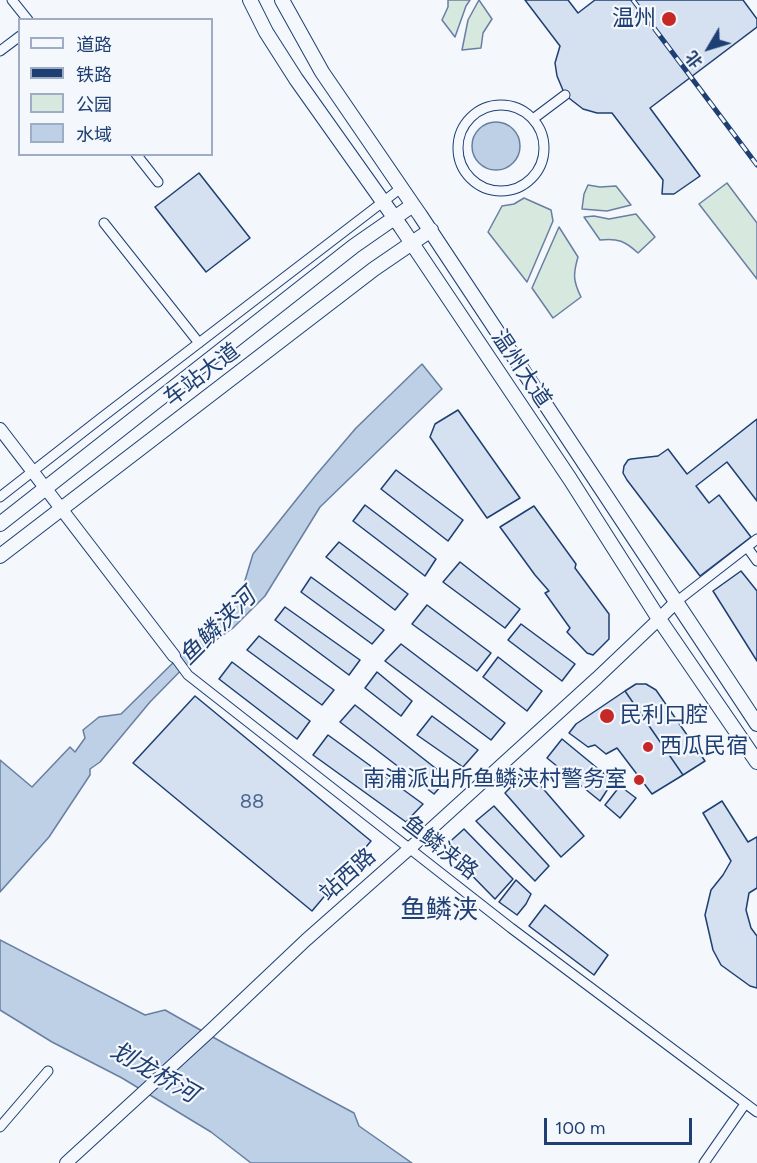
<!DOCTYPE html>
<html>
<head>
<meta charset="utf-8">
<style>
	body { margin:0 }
	#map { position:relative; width:757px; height:1163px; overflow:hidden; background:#f4f7fb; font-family:Figtree,"Noto Sans SC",sans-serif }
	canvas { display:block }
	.legend { position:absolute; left:18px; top:18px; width:195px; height:138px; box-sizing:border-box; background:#f4f7fb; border:2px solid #9eadc5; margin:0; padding:8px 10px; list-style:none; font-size:18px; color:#1d3f73 }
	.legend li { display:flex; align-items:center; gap:12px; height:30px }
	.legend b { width:30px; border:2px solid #9eadc5 }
	.north { position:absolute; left:679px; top:18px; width:60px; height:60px; -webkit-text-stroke:4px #f4f7fb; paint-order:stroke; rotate:232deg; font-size:16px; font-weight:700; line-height:24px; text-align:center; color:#1d3f73 }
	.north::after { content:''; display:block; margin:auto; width:21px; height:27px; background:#1d3f73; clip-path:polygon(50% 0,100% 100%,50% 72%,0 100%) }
	.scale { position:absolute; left:544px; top:1118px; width:148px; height:27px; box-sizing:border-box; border:3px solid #1d3f73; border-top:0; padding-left:8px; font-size:18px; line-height:21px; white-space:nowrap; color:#1d3f73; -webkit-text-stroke:4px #f4f7fb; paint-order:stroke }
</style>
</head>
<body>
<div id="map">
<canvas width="757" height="1163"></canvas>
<ul class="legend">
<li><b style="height:8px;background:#f4f7fb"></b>道路</li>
<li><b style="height:8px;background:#1d3f73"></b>铁路</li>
<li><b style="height:16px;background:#d7e8df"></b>公园</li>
<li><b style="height:16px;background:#bed0e5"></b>水域</li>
</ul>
<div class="north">北</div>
<div class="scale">100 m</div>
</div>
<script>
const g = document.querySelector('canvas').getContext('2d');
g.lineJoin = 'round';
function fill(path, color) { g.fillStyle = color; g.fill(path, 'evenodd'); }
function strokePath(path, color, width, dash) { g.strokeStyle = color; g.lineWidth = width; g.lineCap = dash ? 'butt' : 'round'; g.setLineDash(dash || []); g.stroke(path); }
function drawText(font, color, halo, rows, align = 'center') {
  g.font = font + ' Figtree,"Noto Sans SC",sans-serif'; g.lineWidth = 4.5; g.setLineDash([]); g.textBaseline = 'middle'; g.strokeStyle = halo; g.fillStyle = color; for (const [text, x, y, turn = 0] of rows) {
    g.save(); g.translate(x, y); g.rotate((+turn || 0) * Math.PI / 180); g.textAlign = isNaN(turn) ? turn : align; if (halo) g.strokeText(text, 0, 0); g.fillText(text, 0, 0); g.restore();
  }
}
const green = new Path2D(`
	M448,0H470L466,6L455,37L442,20L448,7Z
	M479,0L492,19L483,33L481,48L462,50L468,20Z
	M727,183L757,223V279L699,204Z
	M588,185L600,187L616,186L631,205L607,211L582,209L584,194Z
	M524,198L551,210L553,221L527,282L488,232L502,206L514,204Z
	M636,214L655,237L638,253C625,241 618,238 600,240L584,217L594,216L609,219Z
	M559,227L578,257C573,274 573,281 581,297L553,318L532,288Z`);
fill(green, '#d7e8df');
strokePath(green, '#687fa3', 1.5);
const water = new Path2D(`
	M472 146a24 24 0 1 1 48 0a24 24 0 1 1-48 0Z
	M422,364L442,389L320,507L265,596L233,628L199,652L150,702L100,762L90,769V775L49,837L0,892V760L32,787L70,747L75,752L85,738L83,730L99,717L121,714L240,597L253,554L316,475L356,428Z
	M0,940L145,1015L165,1010L227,1045L354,1113L359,1126L412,1163H251L211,1132L122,1078L52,1042L0,1010Z`);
fill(water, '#bed0e5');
strokePath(water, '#687fa3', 1.5);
const building = new Path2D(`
	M525,0H568L578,13L595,0H743L757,19V27L650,108L700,176L674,194H662L663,180L612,113H597L583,109L565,95L557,76L555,63L560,46Z
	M199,173L250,238L206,272L155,207Z
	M458,410L520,498L487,518L430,437L435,424Z
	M757,419V501L727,462L696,486L709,503L719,495L751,537L700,576L627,480L623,473L624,466L628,460L631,459L658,456L668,449L687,474Z
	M396,470L463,520L448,541L381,489Z
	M365,505L436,559L425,576L353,521Z
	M534,506L576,564L575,568L609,614V639L593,655L587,653L567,632L570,628L545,593L549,591L535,575L500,527Z
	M339,542L408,594L395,610L326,557Z
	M460,562L520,609L505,628L443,582Z
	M741,571L757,591V661L713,591Z
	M311,577L384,630L372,644L301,592Z
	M427,605L491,653L477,671L412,624Z
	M285,607L360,660L349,675L275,620Z
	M521,624L575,664L562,681L508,640Z
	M259,636L334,690L322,705L247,650Z
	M401,644L505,723L491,740L385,661Z
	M498,657L542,691L527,711L483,677Z
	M232,662L310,721L297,739L219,679Z
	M377,672L412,701L401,716L365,688Z
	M636,684H646L656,690L705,761L683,775L625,691Z
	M625,691L683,775L652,794L617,748L606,754L595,745L588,747L569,733L576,724Z
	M195,696L371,841L312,911L133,763Z
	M355,705L448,778L434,794L340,722Z
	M432,716L478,750L463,767L417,735Z
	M328,735L423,804L406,822L313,755Z
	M562,739L613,781L600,801L547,758Z
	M527,770L584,836L561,857L505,793Z
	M620,786L636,798L620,818L605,805Z
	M722,801L748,842L757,837V888L749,893L746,910L751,928L757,936V988L750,986L721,965L713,950L705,915L711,890L723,875L731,861L703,813Z
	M494,806L549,866L535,881L476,821Z
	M464,829L513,879L495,899L444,847Z
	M516,880L531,894L526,904L517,915L499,902Z
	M545,905L608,955L594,975L529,926Z`);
fill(building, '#d5e0f0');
strokePath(building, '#1d3f73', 1.5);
const street = new Path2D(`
	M12,0L28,20
	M0,51L20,36
	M458 148a43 43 0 1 1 86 0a43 43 0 1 1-86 0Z
	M533,119L565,95
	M136,154L158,182
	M104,223L199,343
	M0,497L101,418L401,188
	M747,547L757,561
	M676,602L757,539
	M174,656L188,675L511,928L757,1112
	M0,1127L48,1071
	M704,1163L745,1104`);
const secondary = new Path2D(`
	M0,429L174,656
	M66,1163L210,1031L306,940L409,849L597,678L659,619L676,602`);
const primary = new Path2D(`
	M250,0L266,32L296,79L401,227L570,479L659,619L757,762
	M282,0L322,72L413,205L420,215L757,724
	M0,524L354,246L413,205
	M0,556L374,269L431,230`);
strokePath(street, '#1d3f73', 11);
strokePath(secondary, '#1d3f73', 14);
strokePath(primary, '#1d3f73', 16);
strokePath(street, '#f4f7fb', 9);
strokePath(secondary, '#f4f7fb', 12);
strokePath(primary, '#f4f7fb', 14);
const rail = new Path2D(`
	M633,0L757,165`);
strokePath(rail, '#1d3f73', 5);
strokePath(rail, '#f4f7fb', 3, [9]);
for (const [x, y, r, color] of [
	[669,19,8,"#c62828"],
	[607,716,8,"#c62828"],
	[648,747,6,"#c62828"],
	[639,780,6,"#c62828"]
]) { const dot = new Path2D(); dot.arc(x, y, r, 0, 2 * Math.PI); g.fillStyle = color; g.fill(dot); strokePath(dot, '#f4f7fb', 2); }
drawText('20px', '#4b6792', null, [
	["88",252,802]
]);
drawText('22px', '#1d3f73', '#f4f7fb', [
	["温州",656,19],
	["民利口腔",620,716,"left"],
	["西瓜民宿",660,747,"left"],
	["南浦派出所鱼鳞浃村警务室",627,780]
], 'right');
drawText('22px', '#1d3f73', '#f4f7fb', [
	["温州大道",521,369,56],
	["车站大道",202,375,-37],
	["鱼鳞浃路",440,848,38],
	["站西路",348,875,-42]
]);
drawText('italic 24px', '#1d3f73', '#f4f7fb', [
	["鱼鳞浃河",218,627,-45],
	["划龙桥河",154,1073,30]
]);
drawText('26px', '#1d3f73', '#f4f7fb', [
	["鱼鳞浃",439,910]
]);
</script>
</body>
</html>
